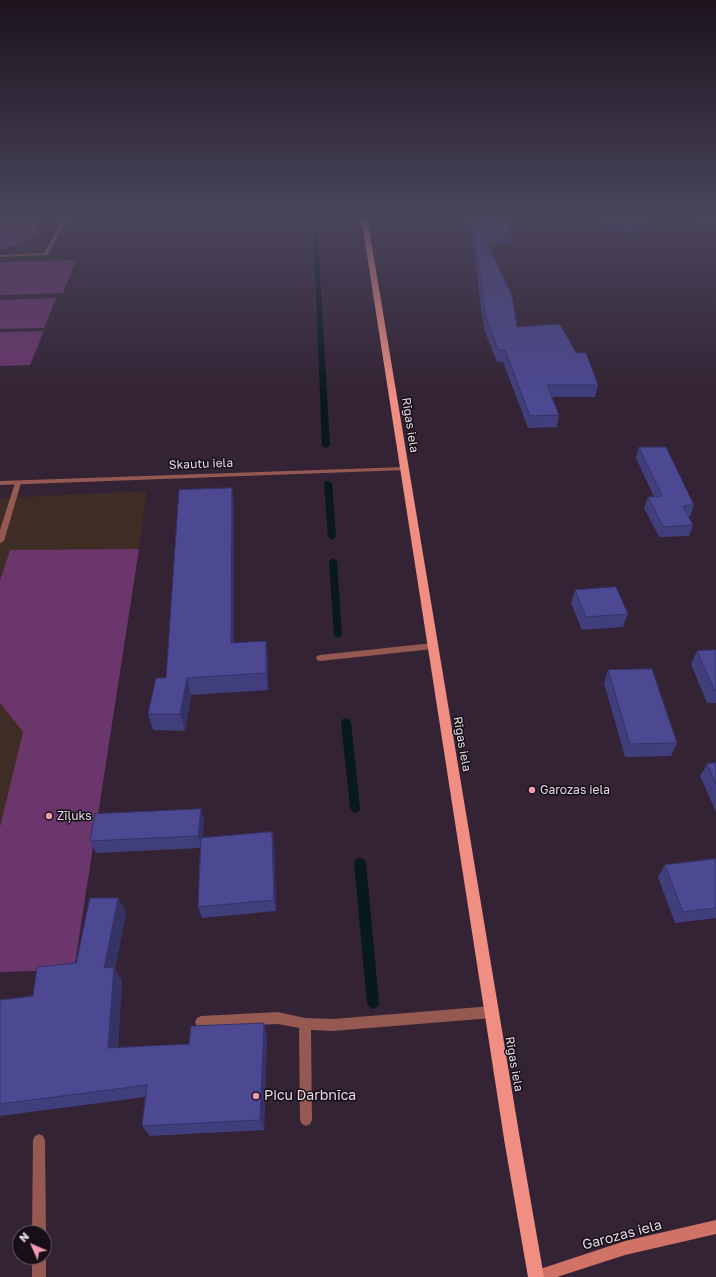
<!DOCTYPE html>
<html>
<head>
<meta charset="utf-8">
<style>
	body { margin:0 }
	#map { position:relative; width:716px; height:1277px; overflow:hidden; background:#332334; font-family:"Golos Text",sans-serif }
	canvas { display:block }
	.north { position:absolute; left:12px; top:1225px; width:40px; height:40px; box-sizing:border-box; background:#160f17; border:1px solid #69606a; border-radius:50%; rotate:315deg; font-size:11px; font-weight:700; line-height:16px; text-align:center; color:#e5dae6 }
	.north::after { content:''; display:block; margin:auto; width:14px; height:18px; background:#f19ab1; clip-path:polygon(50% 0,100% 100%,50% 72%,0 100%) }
</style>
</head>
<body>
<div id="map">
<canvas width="716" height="1277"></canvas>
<div class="north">N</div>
</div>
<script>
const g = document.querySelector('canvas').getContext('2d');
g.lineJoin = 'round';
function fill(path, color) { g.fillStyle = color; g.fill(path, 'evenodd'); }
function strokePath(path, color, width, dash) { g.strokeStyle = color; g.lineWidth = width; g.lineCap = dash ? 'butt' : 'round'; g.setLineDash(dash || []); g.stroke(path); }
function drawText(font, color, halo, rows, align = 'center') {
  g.font = font + ' "Golos Text",sans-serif'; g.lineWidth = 3; g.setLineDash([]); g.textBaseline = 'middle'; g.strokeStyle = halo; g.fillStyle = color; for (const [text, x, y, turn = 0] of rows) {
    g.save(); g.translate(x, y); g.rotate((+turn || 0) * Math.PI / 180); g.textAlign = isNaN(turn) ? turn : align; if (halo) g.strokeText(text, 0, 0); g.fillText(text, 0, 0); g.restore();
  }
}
fill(new Path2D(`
	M147,491L122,662L0,972V498Z`), '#3e2c25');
fill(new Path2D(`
	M0,216C8,216 18,214 26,216C29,217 34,219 36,223C46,237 9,248 0,250Z
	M76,260L63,293L0,295V262Z
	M56,298L44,328L0,329V300Z
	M44,331L30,365L0,366V332Z
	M139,549L74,970L0,972V827L23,732L0,703V581L10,550Z`), '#6a366c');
fill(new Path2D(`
	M315,221L317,222L330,446L326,448L322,446L313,222Z
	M325,481H328L332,483L336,537L332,540L328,537L324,483Z
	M333,558L337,561L342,635L338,638L334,635L329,561Z
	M346,718L349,719L351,722L360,808L359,811L355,813L351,811L350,808L341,722L343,719Z
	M360,858L364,859L366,863L379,1003L377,1007L373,1009L369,1007L367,1003L354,863L356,859Z`), '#08191d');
fill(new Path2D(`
	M64,219L66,220L48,255L0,257V255L44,253L62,220Z
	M18,481L21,483L4,541L0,543V530L15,483Z
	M433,643L436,644L437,646L436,648L433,649L320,661L317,660L316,658L317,656L320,655Z
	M492,1006L496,1008L498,1012L496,1016L492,1018L333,1031L311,1030L312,1120L310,1124L306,1126L302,1124L300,1120L299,1028L278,1024L201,1028L197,1026L195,1022L197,1018L201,1016L278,1012L305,1018L333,1019Z
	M39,1134L43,1136L45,1140L46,1233L44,1237V1233H32L33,1140L35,1136Z
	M44,1253L46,1257V1277H32V1257H44Z`), '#955951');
fill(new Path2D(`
	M683,216H692L716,220V222Z
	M404,467L406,468V470L0,485V481Z`), '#955951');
fill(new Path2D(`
	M716,1220V1234L625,1255L557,1277H530L532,1272L537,1270L625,1241Z`), '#d17267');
fill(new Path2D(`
	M361,216H367L521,1145L544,1277H528L505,1145Z`), '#f18e83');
fill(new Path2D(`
	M467,216H504L511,233L510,244L487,243L517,327L576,353L598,385L595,397H552L559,415L557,427L528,428L503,362H497L484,329L472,238L473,231Z
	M610,216H646L635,234L604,228L605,222Z
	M639,447L694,505L690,516H688L693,525L689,536L659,537L644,508L648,497H654L636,458Z
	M234,505V643L268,658V690L191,695L185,731L153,730L148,714L166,678Z
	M575,590L628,614L623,627L582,630L571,603Z
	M716,650V703H707L691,664L697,651Z
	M608,670L677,743L671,756L625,757L604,683Z
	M716,763V812L700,776L707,764Z
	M201,809L204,821L202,838L272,832L274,844L276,911L202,918L198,907L200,848L96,853L90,841Z
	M716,859V918L675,923L658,877L665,865Z
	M118,898L126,913L115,969L122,981L118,1047L189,1044L264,1023L267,1036L264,1130L150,1136L142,1126L145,1097L0,1116V1000L33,996L76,963Z`), '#413e7e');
fill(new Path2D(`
	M644,216H646L635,234L636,228Z
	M232,488L234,505V660L231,643Z
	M266,641L268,658V690L266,673Z
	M187,678L191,695L185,731L180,714Z
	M201,809L204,821L201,848L198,836Z
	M272,832L274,844L276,911L274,900Z
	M118,898L126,913L115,969L122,981L117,1060L108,1048L104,968Z
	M264,1023L267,1036L264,1130L260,1120Z`), '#353266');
const building = new Path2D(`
	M472,216H504L511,233L482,232L512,296L517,327L560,324L576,353H586L598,385H547L559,415L530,416L505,350H498L486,317L473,228L477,227Z
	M610,216H644L636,228L605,222Z
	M639,447H666L694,505L683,506L693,525L663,527L648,497L662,496Z
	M232,488L231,643L266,641V673L187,678L180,714H148L156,678H166L179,490Z
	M616,587L628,614L586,617L575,590Z
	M716,650V690H714L697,651Z
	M652,669L677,743L630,744L608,670Z
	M716,763V784L707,764Z
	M201,809L198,836L90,841L95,814Z
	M272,832L274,900L198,907L201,838Z
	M716,859V908L683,912L665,865Z
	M90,898H118L104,968L114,967L108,1048L189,1044L191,1026L264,1023L260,1120L142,1126L147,1085L0,1104V1000L33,996L37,967L76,963Z`);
fill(building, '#4c4892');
strokePath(building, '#353266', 1);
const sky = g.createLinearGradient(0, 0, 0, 395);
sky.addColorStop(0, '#1c131d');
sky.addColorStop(0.55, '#4a455c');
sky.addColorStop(1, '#4a455c00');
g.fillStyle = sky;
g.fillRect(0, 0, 716, 395);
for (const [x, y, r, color] of [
	[532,790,4,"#f19ab1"],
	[49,816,4,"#f19ab1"],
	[256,1096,4,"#f19ab1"]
]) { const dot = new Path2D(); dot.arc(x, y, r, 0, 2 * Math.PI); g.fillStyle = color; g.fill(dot); strokePath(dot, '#160f17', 1.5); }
drawText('12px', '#e5dae6', '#160f17', [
	["Rīgas iela",410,425,81],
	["Skautu iela",201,464,-2],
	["Rīgas iela",462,744,80],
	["Rīgas iela",514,1064,80]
]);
drawText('12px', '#e5dae6', '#160f17', [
	["Garozas iela",540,790],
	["Zīļuks",57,816]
], 'left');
drawText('14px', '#e5dae6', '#160f17', [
	["Picu Darbnīca",264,1096]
], 'left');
drawText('14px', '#e5dae6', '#160f17', [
	["Garozas iela",622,1235,-15]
]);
</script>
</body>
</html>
